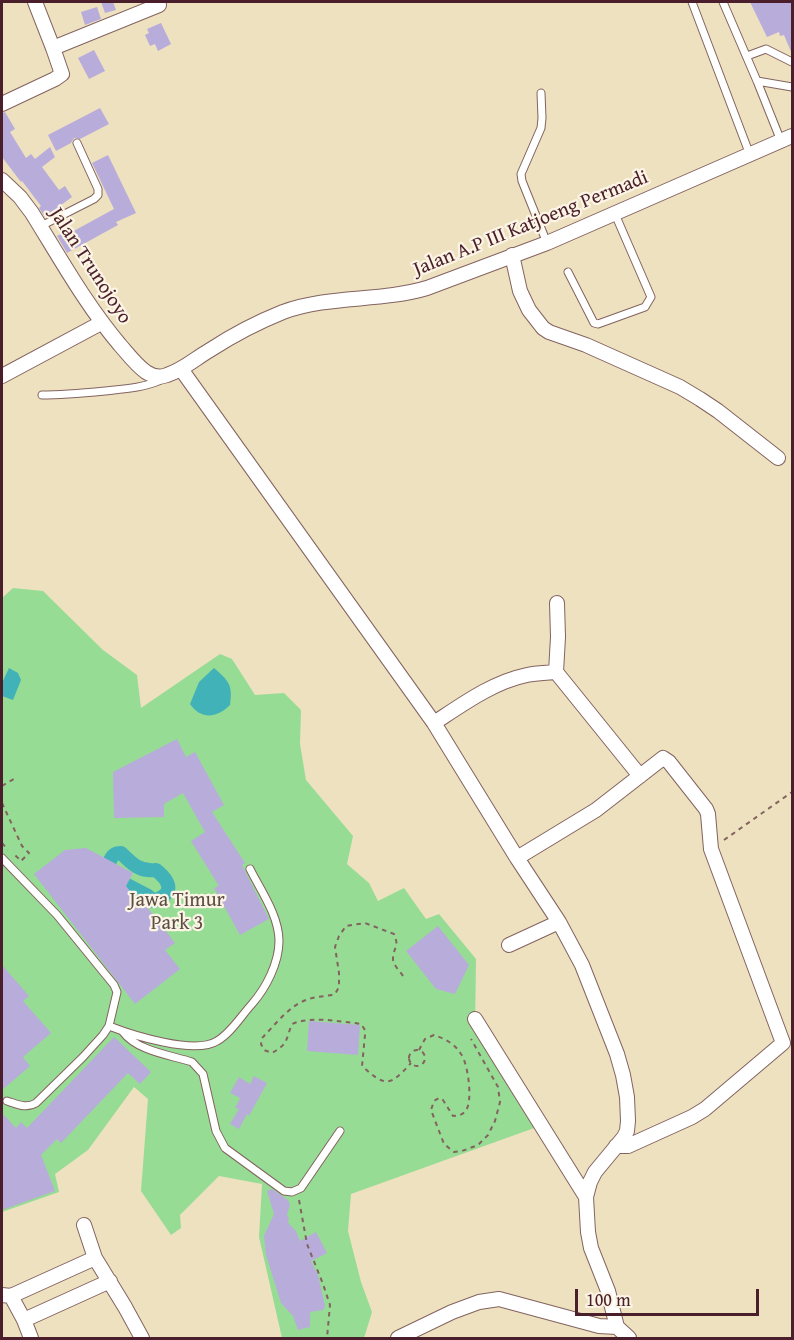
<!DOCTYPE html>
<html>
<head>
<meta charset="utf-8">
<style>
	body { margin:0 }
	#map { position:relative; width:794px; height:1340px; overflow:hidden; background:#eee1c0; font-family:"Gentium Book Plus",serif }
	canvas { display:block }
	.frame { position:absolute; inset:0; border:3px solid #4a1f2b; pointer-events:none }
	.scale { position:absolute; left:575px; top:1289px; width:184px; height:27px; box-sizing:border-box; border:3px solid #4a1f2b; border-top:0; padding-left:8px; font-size:18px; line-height:21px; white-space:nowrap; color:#4a1f2b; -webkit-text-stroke:4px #fcf5e5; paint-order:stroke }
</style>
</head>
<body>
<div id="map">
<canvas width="794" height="1340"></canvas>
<div class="frame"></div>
<div class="scale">100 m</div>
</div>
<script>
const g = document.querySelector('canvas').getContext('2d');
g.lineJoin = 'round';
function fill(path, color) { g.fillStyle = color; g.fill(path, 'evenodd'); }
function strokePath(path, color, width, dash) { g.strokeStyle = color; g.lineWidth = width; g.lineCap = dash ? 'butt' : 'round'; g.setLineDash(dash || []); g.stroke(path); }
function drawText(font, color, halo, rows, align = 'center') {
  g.font = font + ' "Gentium Book Plus",serif'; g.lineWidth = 4.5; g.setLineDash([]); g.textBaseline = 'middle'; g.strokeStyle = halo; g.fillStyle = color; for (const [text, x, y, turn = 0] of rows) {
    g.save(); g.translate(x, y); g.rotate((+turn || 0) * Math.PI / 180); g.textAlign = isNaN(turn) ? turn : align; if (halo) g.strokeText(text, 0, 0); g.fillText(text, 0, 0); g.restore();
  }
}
fill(new Path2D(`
	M13,588L43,591L103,650L137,675L141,708L220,654L232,659L255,695L284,693L301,710L300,744L306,780L353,836L347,864L369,883L378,901L404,888L426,919L439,914L476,959L475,1031L537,1127L351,1194L348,1231L361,1282L372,1312L364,1338H282L259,1237L262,1184L219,1176L180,1215L181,1228L171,1235L141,1191L148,1099L134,1087L88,1150L55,1174L59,1192L2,1212V598Z`), '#97dc94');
fill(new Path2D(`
	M9,668L18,673L21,680L13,700L2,696V683Z
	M214,668C229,681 233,685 230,705C217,718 201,720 190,704L199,682Z`), '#41b2b8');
strokePath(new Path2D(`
	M110,861C112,855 115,853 121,853C132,864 140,872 156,870C172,883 174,894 153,901L148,896L127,885`), '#41b2b8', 14);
fill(new Path2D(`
	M101,2H113L116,10L105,13Z
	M750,2H792V54L784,35L780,36L779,32L767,37Z
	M97,7L101,19L85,25L81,12Z
	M161,23L171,44L158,51L155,44L150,46L145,35L149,33L147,29Z
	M94,50L105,71L89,79L78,58Z
	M100,108L109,124L80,139L74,138L71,143L56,151L48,135Z
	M5,112L15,129L10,132L26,158L31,154L35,159L50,147L55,157L42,167L59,190L65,186L72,197L61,205L63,208L45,217L39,208L41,206L22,181L21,182L2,157V113Z
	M108,155L136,213L116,222L118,225L67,253L57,236L68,230L70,233L114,209L92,163Z
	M177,739L186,757L195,752L224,805L212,812L245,863L242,865L269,919L240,935L214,888L219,886L191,841L205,832L183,793L164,804V817L114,818L113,772Z
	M86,848L133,873L126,886L138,901L141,899L175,943L165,950L180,969L135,1004L34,874L65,850Z
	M438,926L469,965L455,994L436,989L406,951Z
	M2,965L29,996L23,1001L51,1033L23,1057L30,1066L2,1090Z
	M309,1021L360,1025L358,1055L307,1051Z
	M114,1037L151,1072L140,1084L128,1073L61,1143L57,1139L41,1155L55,1191L2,1210V1113L16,1128L21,1122L27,1128Z
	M254,1076L267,1083L249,1116L247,1114L239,1129L230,1124L239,1109L235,1108L240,1098L230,1093L239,1077L250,1084Z
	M272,1189L288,1200L290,1205L287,1215L289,1218L288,1223L296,1231L300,1241L316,1232L327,1253L311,1261L318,1275L325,1306L323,1310L310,1312V1327L298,1330L293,1316L281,1303L266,1255L264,1236L274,1214L267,1191Z`), '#b8acdb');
const service = new Path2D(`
	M692,2L750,155
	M723,2L757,81L781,141
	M747,56L766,49L792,62
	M757,81L792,87
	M541,93L542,118L541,128L521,174L522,181L547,243
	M41,226L94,199L98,195V189L77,143
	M568,272L594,323L598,324L645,307L651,297L615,214
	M42,395C63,395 84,393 105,391C124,389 143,388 161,380
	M2,858L57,915L114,985L117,992L109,1026L103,1035L83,1057L36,1103C26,1109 17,1104 7,1101
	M109,1026C132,1035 195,1055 217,1041C231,1033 241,1016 252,1004C266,988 279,963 279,941C279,916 261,891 250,869
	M123,1032C137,1051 170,1055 192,1062L203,1074L216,1131L225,1148L284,1191L292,1192L301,1188L340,1131`);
const minor = new Path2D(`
	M35,2L53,48
	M2,104L55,79L62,74L53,48L159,5
	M2,180L20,197L32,213C60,258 86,305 120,345C128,354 136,365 146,372C152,376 160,378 167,375C183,370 196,358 210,350C233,335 258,322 283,312C329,295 380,302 427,288L547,243L792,136
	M512,255L520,291L529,310L543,328L549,332L586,345L680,387L700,399L718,411L778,458
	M181,369L434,723L517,858L559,922L582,965L617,1054L623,1075L627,1097L628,1121L627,1131L624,1137L595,1172L590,1182L586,1197L588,1232L591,1248L608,1291L617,1327L629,1338
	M2,376L101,323
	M557,603L558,637L556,672L640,776
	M434,723C463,704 493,682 527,675C536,673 546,673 556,672
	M517,858L596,810L663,758L669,762L706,809L708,814L711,849L783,1043L705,1109L692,1117L628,1146H616
	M509,945L559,922
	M475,1019L586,1197
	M84,1225L95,1258L125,1307L142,1338
	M2,1295L11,1296L24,1320L31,1338
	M11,1296L95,1258
	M24,1320L110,1281
	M398,1338L452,1312L479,1302L499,1299L599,1326L617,1327`);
strokePath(service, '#83635f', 9);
strokePath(minor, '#83635f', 16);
strokePath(new Path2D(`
	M2,786L17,777
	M2,803L22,846L29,853L21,861L13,853
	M724,840L792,792
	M2,843L8,850
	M403,976C400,971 393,965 393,959C393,947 400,948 394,934L365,923L346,926L339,936L335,947L339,973V987L335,994C325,997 315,996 306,1000C289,1006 275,1025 262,1038L261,1044L264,1050L272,1053C289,1043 285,1041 292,1024C311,1016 334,1021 355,1023L361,1024L365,1030V1035L362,1066C386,1088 390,1086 411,1063
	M419,1050L425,1039L434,1035C445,1039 454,1043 461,1054C468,1063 473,1101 466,1110C463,1115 458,1116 453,1116L443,1100L439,1098L434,1101L431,1110L444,1144L454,1152L462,1151L478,1145L488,1135L495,1121L500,1102L498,1087L471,1039
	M409 1058a8 8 0 1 1 16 0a8 8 0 1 1-16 0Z
	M299,1200L307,1244L323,1284L330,1305L327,1338`), '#83635f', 2, [4.5, 4.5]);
strokePath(service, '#fff', 7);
strokePath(minor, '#fff', 14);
drawText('20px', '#4a1f2b', '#fcf5e5', [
	["Jalan A.P III Katjoeng Permadi",531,224,-22],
	["Jalan Trunojoyo",90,266,57]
]);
drawText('20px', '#5d4e45', '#fcf5e5', [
	["Jawa Timur",177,901],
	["Park 3",177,924]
]);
</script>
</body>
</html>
